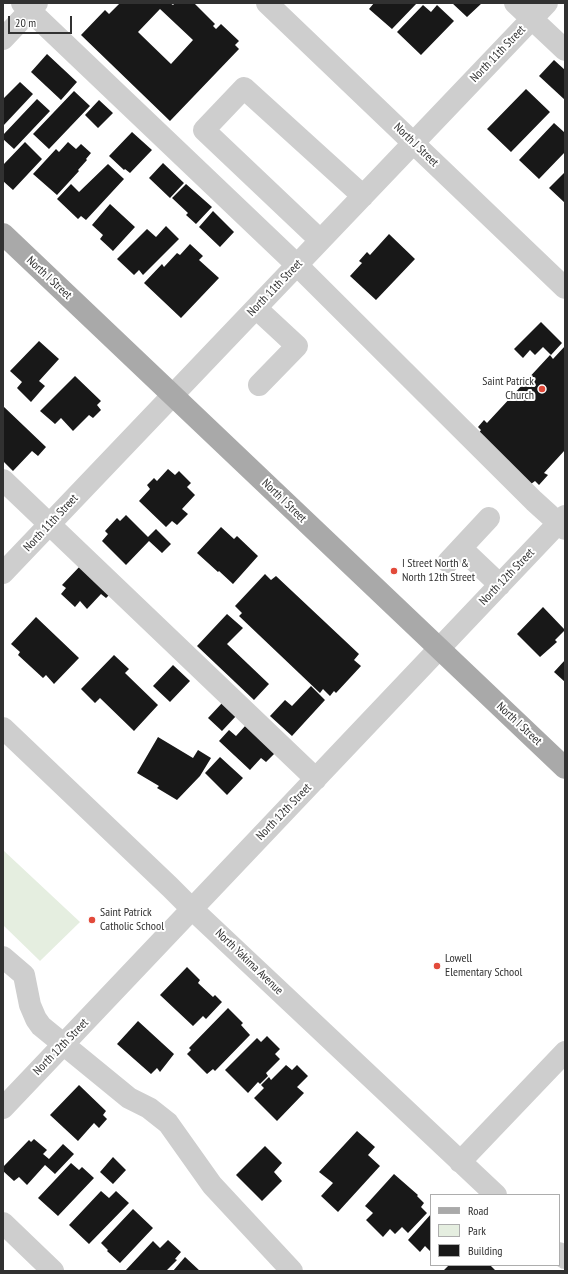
<!DOCTYPE html>
<html>
<head>
<meta charset="utf-8">
<style>
	body { margin:0 }
	#map { position:relative; width:568px; height:1274px; overflow:hidden; background:#fff; font-family:"PT Sans Narrow",sans-serif }
	canvas { display:block }
	.frame { position:absolute; inset:0; border:4px solid #313131; pointer-events:none }
	.legend { position:absolute; left:430px; top:1194px; width:130px; height:72px; box-sizing:border-box; background:#fff; border:1px solid #adadad; margin:0; padding:5px 7px; list-style:none; font-size:12px; color:#313131 }
	.legend li { display:flex; align-items:center; gap:8px; height:20px }
	.legend b { width:20px; border:1px solid #adadad }
	.scale { position:absolute; left:8px; top:16px; width:64px; height:18px; box-sizing:border-box; border:2px solid #313131; border-top:0; padding-left:5px; font-size:12px; line-height:14px; white-space:nowrap; color:#313131; -webkit-text-stroke:3px #fff; paint-order:stroke }
</style>
</head>
<body>
<div id="map">
<canvas width="568" height="1274"></canvas>
<div class="frame"></div>
<ul class="legend">
<li><b style="height:5px;background:#a9a9a9"></b>Road</li>
<li><b style="height:11px;background:#e5eee0"></b>Park</li>
<li><b style="height:11px;background:#181818"></b>Building</li>
</ul>
<div class="scale">20 m</div>
</div>
<script>
const g = document.querySelector('canvas').getContext('2d');
g.lineJoin = 'round';
function fill(path, color) { g.fillStyle = color; g.fill(path, 'evenodd'); }
function strokePath(path, color, width, dash) { g.strokeStyle = color; g.lineWidth = width; g.lineCap = dash ? 'butt' : 'round'; g.setLineDash(dash || []); g.stroke(path); }
function drawText(font, color, halo, rows, align = 'center') {
  g.font = font + ' "PT Sans Narrow",sans-serif'; g.lineWidth = 4; g.setLineDash([]); g.textBaseline = 'middle'; g.strokeStyle = halo; g.fillStyle = color; for (const [text, x, y, turn = 0] of rows) {
    g.save(); g.translate(x, y); g.rotate((+turn || 0) * Math.PI / 180); g.textAlign = isNaN(turn) ? turn : align; if (halo) g.strokeText(text, 0, 0); g.fillText(text, 0, 0); g.restore();
  }
}
fill(new Path2D(`
	M3,850L80,922L40,961L3,925Z`), '#e5eee0');
fill(new Path2D(`
	M120,3H170L173,5L175,3H194L215,24L213,26L216,29L221,24L239,41L235,45L239,49L170,121L81,35L105,10L109,14ZM160,9L193,40L171,64L138,32Z
	M374,3H417L392,29L369,9Z
	M452,3H482L467,17Z
	M423,5L431,12L437,5L454,21L421,55L397,32Z
	M47,54L77,82L61,100L31,72Z
	M554,60L565,70V100L539,76Z
	M20,82L33,94L3,126V99Z
	M526,89L550,112L511,152L487,129Z
	M74,91L90,106L49,149L33,134Z
	M37,99L50,111L14,149L3,139V135Z
	M99,100L113,113L98,128L85,115Z
	M554,123L564,132L565,131V152L539,179L519,160Z
	M132,132L152,150L130,173L125,169L124,170L109,156Z
	M25,142L42,159L13,190L3,181V165Z
	M68,142L76,149L81,144L91,153L86,159L87,160L78,170L79,171L57,195L33,174L56,149L59,152Z
	M163,163L184,183L170,198L149,178Z
	M108,164L124,179L86,220L81,216L78,219L57,199L71,184L79,192Z
	M565,172V203L549,188Z
	M186,184L212,207L196,224L186,215L188,213L172,198Z
	M110,204L135,227L113,251L100,239L103,235L92,225Z
	M213,211L234,232L220,247L199,227Z
	M166,226L179,239L143,275L139,270L134,275L117,259L147,229L156,237Z
	M389,234L415,259L376,300L350,276L362,263L359,261L367,252L370,255Z
	M190,244L203,256L199,260L219,278L181,318L144,283L162,264L164,267L177,253L180,255Z
	M541,322L562,343L551,355L543,347L535,355L530,350L523,358L514,349Z
	M39,341L59,359L39,381L45,386L31,402L17,388L22,382L10,371Z
	M565,346V450L544,473L548,475L539,485L535,481L531,484L478,434L481,430L478,427L484,420L487,423L550,355L553,359Z
	M75,376L101,401L97,405L101,410L93,418L89,415L73,431L61,418L55,424L40,411Z
	M3,406L46,447L38,456L32,451L13,471L3,461Z
	M168,469L175,475L179,471L191,483L187,487L195,495L182,509L188,514L177,525L172,521L166,527L139,501L150,489L147,485L154,478L157,481Z
	M126,515L148,537L156,529L171,544L162,553L149,541L126,565L102,541L108,534L105,531L117,518L120,521Z
	M221,527L234,539L237,536L258,556L233,584L219,571L218,572L197,553Z
	M82,564L111,593L106,598L101,594L87,609L80,601L75,607L61,594L66,588L62,585Z
	M265,574L271,580L276,576L359,654L354,660L361,666L336,693L334,691L330,696L323,689L320,693L239,616L242,613L235,606Z
	M543,607L565,630L555,640L557,642L540,657L517,634Z
	M227,614L243,628L227,644L269,684L254,700L197,646Z
	M36,617L79,658L54,684L46,675L43,678L18,655L20,652L11,644Z
	M114,655L129,669L125,673L158,705L134,731L100,698L95,703L81,689Z
	M565,660V682L554,672Z
	M173,665L190,681L170,702L153,686Z
	M311,686L325,700L292,736L270,716L285,700L292,706Z
	M223,702L237,715L222,731L208,718Z
	M246,725L276,752L266,762L261,758L250,770L219,741L229,730L236,736Z
	M158,737L193,758L198,750L211,758L200,776L177,800L157,788L159,786L137,773Z
	M220,757L243,778L227,795L205,773Z
	M187,967L200,980L198,983L213,997L215,995L222,1002L206,1019L203,1016L193,1026L160,995Z
	M228,1008L243,1023L241,1025L250,1035L215,1071L213,1069L207,1074L187,1054L191,1050L189,1048Z
	M138,1021L174,1054L160,1072L157,1068L151,1074L117,1044Z
	M267,1036L280,1049L275,1054L280,1059L266,1073L268,1076L260,1084L258,1082L248,1093L225,1070L257,1038L261,1042Z
	M286,1065L292,1070L297,1065L308,1076L297,1087L304,1093L277,1121L254,1098L264,1088L261,1085L269,1077L271,1080Z
	M79,1085L106,1111L103,1115L107,1119L99,1128L94,1123L78,1141L50,1115Z
	M357,1131L375,1147L368,1155L380,1166L338,1212L321,1196L333,1183L319,1172Z
	M34,1139L47,1150L43,1154L49,1159L63,1144L74,1154L55,1174L45,1165L27,1185L19,1177L14,1181L3,1171V1167L29,1140L31,1142Z
	M265,1146L282,1163L274,1172L282,1181L262,1201L236,1175Z
	M113,1157L126,1170L113,1184L100,1172Z
	M71,1163L79,1170L82,1167L94,1178L58,1216L38,1198Z
	M394,1174L418,1195L417,1196L424,1203L421,1207L427,1213L408,1233L402,1227L395,1234L390,1229L383,1237L366,1220L373,1213L365,1206Z
	M101,1191L109,1198L116,1191L129,1203L89,1244L69,1225Z
	M133,1209L153,1228L120,1263L107,1251L108,1250L101,1243Z
	M431,1214V1252L425,1246L420,1252L408,1240Z
	M168,1240L181,1252L175,1259L177,1260L166,1271H125L153,1241L160,1248Z
	M185,1257L200,1271H173Z
	M449,1265H490L496,1271H445L444,1270Z`), '#181818');
strokePath(new Path2D(`
	M22,3L297,265L534,501L565,529
	M267,3L565,288
	M515,3L565,50
	M3,39L37,3
	M320,240L204,130L244,88L363,196
	M256,308L297,346L259,385
	M3,480L316,779
	M461,548L500,585
	M448,562L489,518
	M3,573L547,3
	M3,728L170,887L192,909L496,1195
	M3,957L24,975L30,1005L36,1019L41,1026L129,1098L149,1108L168,1123L212,1185L292,1271
	M3,1108L565,516
	M460,1162L565,1052
	M3,1223L53,1271
	M559,1253L565,1258`), '#cecece', 22);
strokePath(new Path2D(`
	M3,234L565,768`), '#a9a9a9', 22);
for (const [x, y, r, color] of [
	[542,389,4,"#e24a3a"],
	[394,571,4,"#e24a3a"],
	[92,920,4,"#e24a3a"],
	[437,966,4,"#e24a3a"]
]) { const dot = new Path2D(); dot.arc(x, y, r, 0, 2 * Math.PI); g.fillStyle = color; g.fill(dot); strokePath(dot, '#fff', 1.5); }
drawText('12px', '#313131', '#fff', [
	["North 11th Street",498,54,-46],
	["North J Street",416,145,44],
	["North I Street",49,278,43],
	["North 11th Street",275,288,-46],
	["North I Street",284,501,44],
	["North 11th Street",51,523,-47],
	["North 12th Street",507,577,-46],
	["North I Street",519,724,43],
	["North 12th Street",284,812,-46],
	["North Yakima Avenue",249,962,44],
	["North 12th Street",61,1047,-46]
]);
drawText('12px', '#313131', '#fff', [
	["Saint Patrick",534,382,"right"],
	["Church",534,396,"right"],
	["I Street North &",402,564],
	["North 12th Street",402,578],
	["Saint Patrick",100,913],
	["Catholic School",100,927],
	["Lowell",445,959],
	["Elementary School",445,973]
], 'left');
</script>
</body>
</html>
